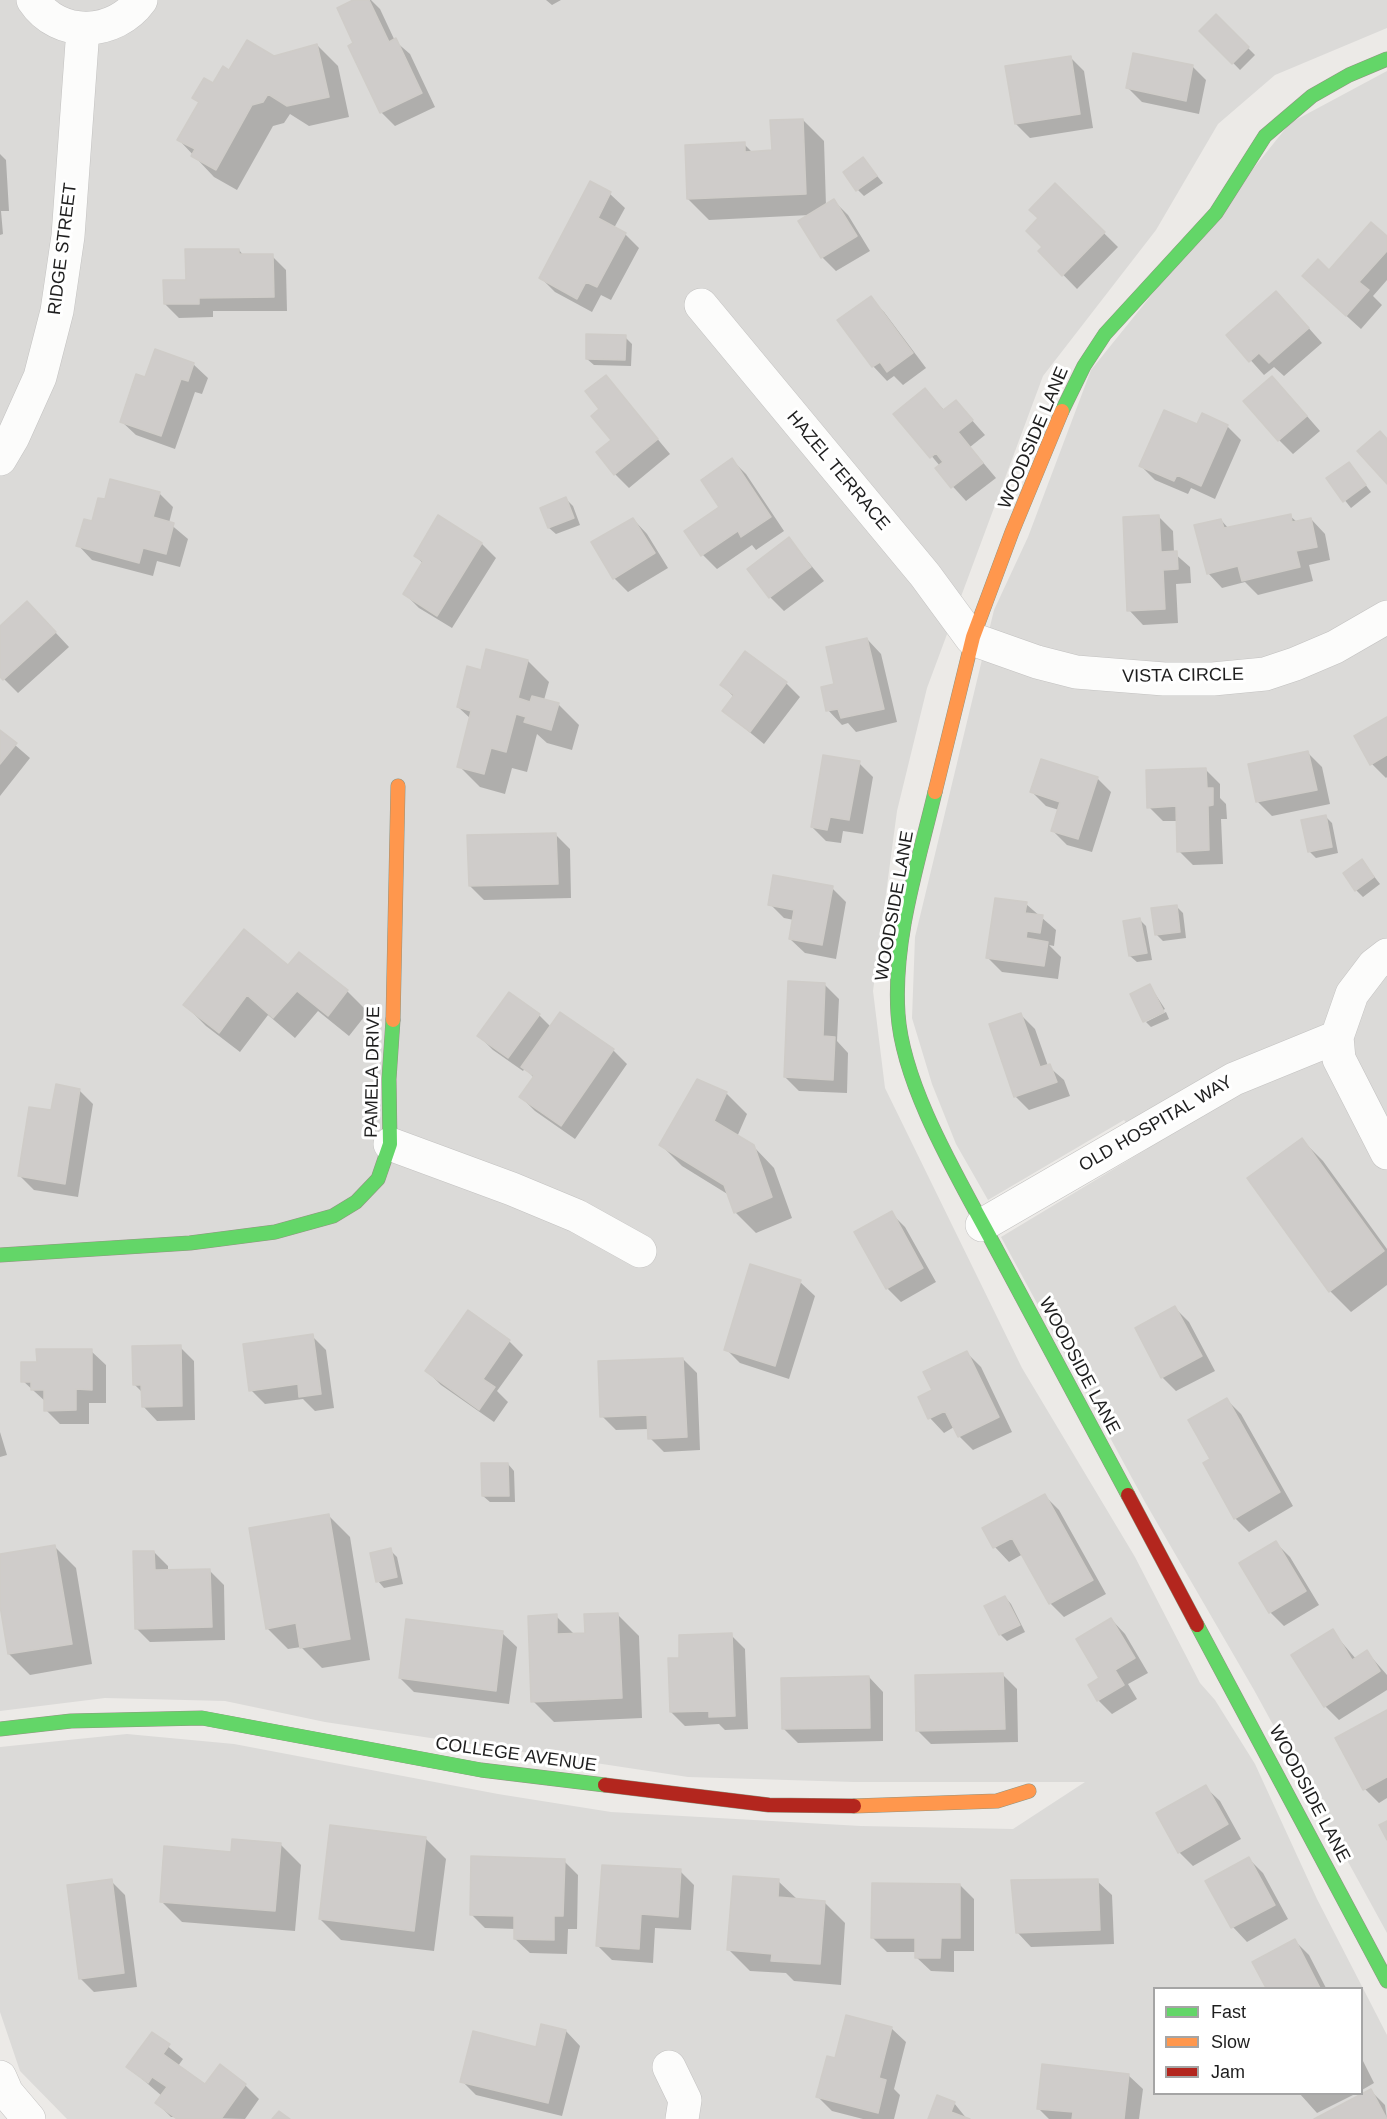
<!DOCTYPE html>
<html>
<head>
<meta charset="utf-8">
<style>
	body { margin:0 }
	#map { position:relative; width:1387px; height:2119px; overflow:hidden; background:#eceae7; font-family:Helvetica,sans-serif }
	canvas { display:block }
	.legend { position:absolute; left:1153px; top:1987px; width:210px; height:108px; box-sizing:border-box; background:#fff; border:2px solid #a5a5a5; margin:0; padding:8px 10px; list-style:none; font-size:18px; color:#1e1e1e }
	.legend li { display:flex; align-items:center; gap:12px; height:30px }
	.legend b { width:30px; border:2px solid #a5a5a5 }
</style>
</head>
<body>
<div id="map">
<canvas width="1387" height="2119"></canvas>
<ul class="legend">
<li><b style="height:8px;background:#63d668"></b>Fast</li>
<li><b style="height:8px;background:#ff974d"></b>Slow</li>
<li><b style="height:8px;background:#b3261e"></b>Jam</li>
</ul>
</div>
<script>
const g = document.querySelector('canvas').getContext('2d');
g.lineJoin = 'round';
function fill(path, color) { g.fillStyle = color; g.fill(path, 'evenodd'); }
function strokePath(path, color, width, dash) { g.strokeStyle = color; g.lineWidth = width; g.lineCap = dash ? 'butt' : 'round'; g.setLineDash(dash || []); g.stroke(path); }
function drawText(font, color, halo, rows, align = 'center') {
  g.font = font + ' Helvetica,sans-serif'; g.lineWidth = 6; g.setLineDash([]); g.textBaseline = 'middle'; g.strokeStyle = halo; g.fillStyle = color; for (const [text, x, y, turn = 0] of rows) {
    g.save(); g.translate(x, y); g.rotate((+turn || 0) * Math.PI / 180); g.textAlign = isNaN(turn) ? turn : align; if (halo) g.strokeText(text, 0, 0); g.fillText(text, 0, 0); g.restore();
  }
}
fill(new Path2D(`
	M0,0H1387V28L1275,75L1218,124L1156,230L1043,376L927,688L897,811L873,991L885,1088L1022,1368L1135,1557L1200,1683L1215,1700L1255,1764L1317,1899L1387,2035V2119H67L20,2071L0,2012V1747L127,1734L234,1744L498,1794L611,1812L861,1826L1013,1829L1085,1782H854L688,1777L325,1722L225,1701L105,1698L0,1711ZM1154,1988H1362V2094H1154Z
	M1387,71V1933L1254,1690L1145,1502L1001,1237L1147,1149L1124,1120L988,1200L956,1144L932,1084L912,1018L915,937L994,610L1028,537L1091,370L1290,123Z`), '#dbdad8');
fill(new Path2D(`
	M356,0H371L380,9L395,41L410,54L435,107L395,126L381,112L355,44Z
	M546,0H561L552,5Z
	M1216,16L1255,55L1240,70L1202,31Z
	M317,45L338,66L349,117L309,126L290,114L284,123L273,126L237,190L214,177L179,140L200,103L194,98L230,72Z
	M1070,57L1084,71L1093,128L1030,138L1016,124Z
	M1192,66L1206,80L1199,114L1142,102L1128,88Z
	M803,120L824,141L826,206L834,201L848,215L870,251L836,271L822,257L810,215L709,220L688,199L744,144L753,153L773,152Z
	M0,154L6,160L9,211H1L3,234L0,235Z
	M863,159L883,183L864,196L858,190Z
	M591,183L610,194L625,208L614,228L625,234L639,248L611,300L601,295L592,312L555,292L541,278Z
	M1055,185L1118,247L1077,289L1040,251L1044,247L1040,218Z
	M1387,238V280L1373,296L1382,305L1361,329L1318,290L1329,272Z
	M239,250L244,256H272L286,270L287,311H213V317L179,318L165,304L187,281Z
	M870,298L884,312L926,368L903,385L894,376L887,381L873,366L839,320Z
	M1290,307L1322,343L1284,376L1274,367L1264,375L1228,335Z
	M625,337L632,344L631,366L594,365L587,359Z
	M193,364L208,378L202,394L195,392L175,449L136,435L121,421L146,379Z
	M606,377L670,454L629,488L615,474Z
	M925,390L945,411L956,402L985,435L970,447L996,478L966,501L937,469L940,466L896,414Z
	M1286,392L1320,431L1293,454L1279,440Z
	M1227,426L1241,440L1215,499L1191,488L1188,494L1155,480L1141,466Z
	M732,460L746,474L784,531L756,550L752,545L717,569L703,555L686,531L721,507Z
	M1355,471L1371,492L1351,508L1328,479Z
	M159,493L173,507L169,523L188,539L180,567L157,561L153,576L92,560L78,545L93,522Z
	M566,499L573,506L580,525L556,534L549,528Z
	M1290,516L1297,522L1311,519L1325,534L1330,560L1309,565L1313,581L1258,595L1245,582L1222,588L1208,573L1221,520L1229,529Z
	M1159,517L1173,531L1174,553L1190,567L1191,583L1176,584L1178,623L1143,625L1129,610Z
	M633,519L647,534L668,568L628,592L614,578Z
	M789,539L824,581L784,611L770,597Z
	M482,544L496,558L452,628L419,608L405,594L424,564L415,556Z
	M41,617L69,647L18,693L0,675V628Z
	M867,639L881,654L897,722L856,732L848,723L842,725L828,710Z
	M528,661L549,682L544,700L558,704L579,725L572,750L547,743L537,734L527,772L512,768L505,794L480,787L459,766L471,719L458,707L482,671Z
	M786,683L800,697L764,744L724,711L734,697L722,685Z
	M1387,719V777L1386,778L1372,764Z
	M0,732L30,758L0,796Z
	M1308,753L1322,767L1330,804L1272,816L1258,802Z
	M859,763L873,777L863,834L843,831L841,843L826,841L812,827Z
	M1206,770L1220,784V798L1226,804L1227,819H1221L1223,864L1193,865L1179,851L1178,821H1163L1149,807Z
	M1097,778L1111,792L1092,852L1067,845L1053,831L1059,810L1046,806L1032,792Z
	M1326,817L1332,823L1338,853L1316,858L1309,851Z
	M556,835L570,849L571,898L484,900L470,886Z
	M1362,861L1380,884L1363,897L1356,890Z
	M832,888L846,902L836,959L805,953L790,939L794,920L784,918L770,904Z
	M1026,904L1056,930L1054,946L1049,945L1061,957L1058,979L1002,972L988,958Z
	M1177,907L1183,913L1186,938L1163,941L1156,934Z
	M1139,919L1146,926L1152,960L1137,962L1130,956Z
	M299,954L347,991L368,1012L349,1036L318,1011L295,1038L268,1015L240,1052L206,1026L185,1005L289,967Z
	M825,985L839,999L837,1041L848,1053L847,1093L799,1091L785,1077Z
	M1150,986L1165,1009L1145,1021L1132,995Z
	M1166,1012L1169,1019L1151,1027L1146,1022Z
	M539,1015L551,1027L613,1050L627,1064L575,1139L535,1111L521,1097L534,1078L525,1068L523,1071L493,1050L479,1036Z
	M1021,1015L1035,1029L1048,1066L1064,1080L1070,1096L1029,1110L1015,1096Z
	M79,1090L93,1104L78,1197L34,1190L20,1176L53,1112Z
	M726,1093L747,1114L737,1137L753,1146L774,1168L792,1218L756,1233L735,1212L729,1195L682,1166L661,1145Z
	M1302,1140L1323,1161L1387,1249V1285L1351,1312L1330,1291Z
	M891,1213L905,1227L936,1282L901,1302L887,1288Z
	M800,1282L815,1296L789,1379L740,1363L726,1349Z
	M1175,1308L1189,1322L1215,1371L1176,1391L1162,1377Z
	M312,1336L326,1350L334,1408L315,1411L303,1399L265,1404L251,1390Z
	M509,1341L523,1355L497,1391L508,1402L494,1422L441,1385L427,1371Z
	M180,1347L194,1361L195,1420L157,1421L143,1406V1393L134,1384Z
	M91,1351L106,1365V1403H89V1424H60L46,1410V1402L23,1381L38,1363Z
	M967,1353L981,1367L1012,1432L973,1450L959,1436L954,1427L944,1433L930,1418L920,1398L934,1391Z
	M683,1359L697,1373L700,1450L664,1452L650,1438L649,1429L616,1430L602,1416Z
	M1227,1400L1241,1414L1293,1506L1249,1532L1235,1518Z
	M0,1432L7,1455L0,1457Z
	M508,1464L514,1471L515,1502H490L483,1496Z
	M1045,1496L1059,1510L1106,1594L1064,1617L1050,1603L1023,1554L1009,1562L995,1547L984,1529Z
	M329,1516L350,1537L370,1660L322,1668L301,1647L288,1649L267,1628Z
	M1276,1543L1290,1557L1319,1605L1284,1626L1270,1612Z
	M55,1547L76,1568L92,1664L30,1675L9,1654L0,1597V1555Z
	M390,1550L397,1557L403,1584L384,1588L378,1581Z
	M154,1552L168,1566V1572L210,1571L224,1585L225,1640L150,1642L136,1628Z
	M1005,1597L1011,1604L1025,1632L1007,1641L1000,1634Z
	M618,1615L639,1636L642,1718L554,1722L533,1701L556,1616L575,1635H587Z
	M1111,1619L1125,1634L1148,1673L1128,1684L1137,1699L1112,1714L1098,1700Z
	M1332,1631L1356,1659L1367,1652L1387,1675V1690L1339,1720L1325,1706Z
	M502,1633L517,1647L509,1704L414,1692L400,1678Z
	M731,1635L745,1649L748,1729L725,1730L719,1724L685,1726L671,1712L681,1659Z
	M1003,1675L1017,1689L1018,1742L931,1744L917,1730Z
	M869,1677L883,1692V1741L798,1743L784,1729Z
	M1387,1711V1798L1379,1803L1365,1789Z
	M1205,1787L1220,1801L1241,1839L1193,1866L1179,1852Z
	M425,1838L446,1859L434,1951L341,1940L320,1919Z
	M280,1844L301,1865L295,1931L182,1922L161,1901L233,1854Z
	M1249,1859L1263,1873L1288,1919L1247,1942L1233,1927L1208,1881Z
	M564,1861L578,1875L577,1929H568L567,1954L530,1953L515,1939L516,1929L485,1928L471,1914Z
	M680,1871L694,1885L691,1930L655,1928L653,1963L612,1960L598,1946Z
	M111,1881L125,1895L137,1987L94,1992L80,1978Z
	M778,1881L798,1900L824,1902L845,1923L841,1985L794,1981L786,1973L750,1971L729,1950Z
	M1097,1881L1112,1895L1114,1944L1031,1947L1017,1932Z
	M960,1885L974,1899V1951H954V1972L931,1971L916,1957V1952H887L873,1938Z
	M1295,1941L1309,1955L1326,1988H1267L1254,1962Z
	M891,2028L906,2042L894,2089L900,2095L894,2119H863L832,2111L818,2097Z
	M566,2031L580,2046L562,2116L476,2095L462,2081L537,2048Z
	M153,2034L183,2059L178,2066L205,2086L245,2085L259,2099L245,2119L171,2117L157,2103L162,2096L128,2067Z
	M1362,2059L1374,2083L1362,2090Z
	M1128,2075L1143,2089L1139,2119H1049L1038,2108Z
	M1371,2091L1385,2105L1387,2119H1317Z
	M1300,2094H1355L1317,2113Z
	M954,2103L967,2119H930Z`), '#0003');
const building = new Path2D(`
	M353,0H369L389,42L396,38L422,93L380,113L348,46L353,43L337,8Z
	M1216,14L1249,47L1232,64L1199,31Z
	M247,40L274,56L317,44L329,97L287,106L268,94L263,102L252,105L216,170L191,156L195,149L177,140L199,102L192,98L204,78L213,83L223,66L229,70Z
	M1133,53L1193,65L1186,101L1126,88Z
	M1071,56L1080,114L1015,124L1005,66Z
	M803,119L806,194L687,199L685,145L745,142V152L772,150L770,120Z
	M863,157L877,176L856,191L843,172Z
	M590,181L611,192L598,218L626,233L597,287L586,282L577,299L539,278Z
	M1055,183L1105,232L1062,276L1038,251L1042,247L1026,231L1038,218L1029,210Z
	M834,199L857,236L821,258L798,221Z
	M1371,222L1387,236V251L1359,282L1369,290L1346,316L1302,276L1318,259L1329,270Z
	M185,249H239V254H273L274,297L199,298V304H164L163,280H186Z
	M1276,291L1309,328L1269,363L1259,353L1249,362L1226,335Z
	M871,296L913,353L887,372L880,362L872,367L837,320Z
	M586,334L626,335L625,360L586,359Z
	M155,349L194,363L188,381L181,379L161,436L120,422L136,374L145,377Z
	M606,375L658,439L614,475L596,452L611,440L591,416L599,409L585,391Z
	M1272,376L1307,416L1278,441L1243,401Z
	M925,388L943,410L956,400L973,420L958,432L983,463L951,488L935,468L943,462L936,453L930,458L893,414Z
	M1164,410L1197,424L1202,413L1228,425L1201,486L1177,475L1174,481L1139,466Z
	M1380,431L1387,439V484L1357,451Z
	M732,458L771,517L741,537L738,531L701,556L684,531L719,507L701,480Z
	M1349,462L1366,485L1343,502L1326,478Z
	M110,479L160,492L153,517L174,523L166,554L143,548L139,563L76,546L84,519L92,521L98,498L105,499Z
	M566,497L574,518L548,528L540,508Z
	M1291,514L1292,522L1311,518L1317,547L1296,551L1300,567L1242,581L1238,566L1207,574L1194,525L1221,519L1224,528Z
	M438,515L482,543L437,616L403,594L423,561L414,556Z
	M1159,515L1161,552L1177,551L1178,569L1163,570L1165,609L1127,611L1123,517Z
	M633,518L655,553L613,579L591,542Z
	M789,537L811,567L769,598L747,569Z
	M27,601L56,632L3,680L0,677V626Z
	M867,638L884,709L841,718L838,709L826,711L821,687L834,684L826,647Z
	M486,649L528,660L518,698L530,702L532,696L559,703L551,730L524,722L526,717L516,714L506,752L491,748L484,774L457,767L471,711L457,707L467,666L481,670Z
	M745,651L787,682L750,732L722,711L734,695L720,685Z
	M1387,717V755L1370,765L1354,736Z
	M0,730L17,743L0,764Z
	M1308,751L1317,790L1256,802L1248,764Z
	M823,755L860,761L849,820L830,817L827,830L811,827Z
	M1041,759L1098,777L1078,839L1051,831L1060,802L1030,792Z
	M1206,768L1207,788H1213V805L1208,806L1209,850L1177,852L1176,806L1147,808L1146,770Z
	M1326,815L1332,847L1308,852L1301,820Z
	M556,833L558,884L469,886L467,835Z
	M1362,859L1374,877L1355,891L1343,873Z
	M773,875L833,886L822,945L789,939L794,910L768,905Z
	M995,898L1027,902L1025,913L1043,915L1040,933L1027,931L1026,938L1048,942L1044,966L986,958Z
	M1177,905L1180,932L1155,935L1151,908Z
	M1140,918L1147,953L1129,956L1123,921Z
	M244,929L288,965L299,952L348,990L328,1016L297,991L273,1018L247,995L219,1033L183,1005Z
	M788,981L825,983L823,1036L835,1037L833,1080L784,1077Z
	M1150,984L1164,1012L1143,1022L1130,994Z
	M509,992L540,1014L508,1058L477,1036Z
	M560,1012L614,1049L561,1126L519,1097L534,1076L521,1067Z
	M1021,1013L1040,1067L1050,1064L1057,1082L1014,1097L989,1024Z
	M697,1079L727,1092L714,1121L754,1145L772,1197L734,1213L724,1185L659,1145Z
	M56,1084L80,1089L65,1184L18,1176L29,1107L51,1110Z
	M1302,1138L1384,1251L1329,1292L1247,1178Z
	M892,1211L923,1268L886,1289L854,1232Z
	M750,1264L801,1280L775,1366L724,1350Z
	M1175,1306L1202,1356L1161,1378L1135,1328Z
	M468,1310L510,1340L483,1379L495,1387L479,1410L425,1371Z
	M313,1334L321,1394L299,1397L298,1384L249,1391L243,1344Z
	M181,1345L182,1406L142,1407L141,1385H133L132,1346Z
	M36,1349H92V1390L76,1389V1410L44,1411V1390H31V1382H21V1362H37Z
	M967,1351L999,1417L958,1437L945,1411L928,1419L918,1397L932,1390L923,1372Z
	M683,1358L687,1437L648,1439L647,1415L600,1417L598,1361Z
	M1227,1398L1280,1492L1234,1519L1203,1463L1210,1459L1188,1420Z
	M481,1463H508L509,1496H482Z
	M1045,1494L1093,1580L1049,1604L1012,1538L993,1548L982,1528Z
	M329,1514L350,1639L300,1648L296,1623L266,1629L249,1528Z
	M1276,1541L1306,1591L1269,1613L1239,1563Z
	M55,1545L72,1644L8,1654L0,1606V1554Z
	M391,1548L397,1577L376,1582L370,1553Z
	M133,1551H154L155,1570L210,1569L212,1627L135,1629Z
	M1005,1596L1020,1625L999,1635L984,1606Z
	M618,1613L622,1698L531,1702L528,1616L557,1614V1634L585,1633L584,1614Z
	M1111,1618L1135,1658L1115,1670L1124,1685L1097,1701L1088,1685L1099,1678L1076,1639Z
	M406,1619L503,1631L496,1691L399,1678Z
	M1333,1629L1352,1660L1367,1650L1380,1671L1324,1707L1291,1655Z
	M732,1633L735,1716L709,1717V1711L670,1712L668,1658H679V1635Z
	M1003,1673L1005,1729L916,1731L915,1675Z
	M869,1676L870,1728L782,1729L781,1678Z
	M1387,1710V1777L1363,1790L1335,1738Z
	M1206,1785L1228,1824L1178,1853L1156,1813Z
	M1387,1821V1840L1379,1825Z
	M330,1825L426,1837L414,1931L319,1919Z
	M232,1839L281,1843L275,1911L160,1902L164,1846L231,1852Z
	M471,1856L565,1859L563,1916H554V1940L514,1939V1916L470,1915Z
	M1249,1857L1275,1905L1231,1928L1205,1881Z
	M602,1865L681,1869L678,1917L641,1914L639,1949L596,1946Z
	M733,1876L779,1879L778,1897L825,1901L820,1964L771,1961L772,1954L727,1950Z
	M112,1879L124,1973L79,1979L67,1885Z
	M1098,1879L1100,1930L1016,1933L1011,1880Z
	M872,1883L960,1884V1938H941L940,1958H915V1938H871Z
	M1295,1939L1320,1988H1266L1252,1962Z
	M846,2015L892,2027L879,2078L886,2080L878,2113L816,2097L827,2056L835,2058Z
	M541,2024L566,2030L548,2103L460,2082L473,2031L536,2047Z
	M152,2032L170,2044L163,2054L205,2084L220,2064L246,2084L221,2119H177L155,2103L167,2087L152,2077L148,2083L126,2067Z
	M1042,2064L1129,2074L1124,2119H1072L1073,2112L1037,2109Z
	M1371,2089L1387,2119H1314Z
	M937,2095L955,2102L951,2112L970,2119H928Z
	M279,2111L290,2119H272Z`);
fill(building, '#cfccca');
strokePath(building, '#cfccc8', 1.5);
const street = new Path2D(`
	M33,0C59,39 115,36 141,0
	M701,305L925,575L972,639L1037,662L1076,672L1164,679H1213L1265,674L1295,664L1335,647L1387,617
	M0,459L13,437L40,377L57,311L68,236L83,29
	M1387,955L1374,965L1352,994L1337,1037L1339,1059L1387,1153
	M390,1144L512,1189L577,1216L640,1251
	M982,1225L1234,1079L1337,1037
	M669,2067L685,2100L682,2119
	M0,2077L7,2093L29,2119`);
const fast = new Path2D(`
	M1062,411L1084,366L1105,334L1216,213L1265,136L1312,96L1349,75L1387,59
	M935,792C918,864 893,939 898,1014C903,1087 959,1179 993,1243C1038,1327 1083,1411 1128,1495
	M0,1255L190,1243L275,1232L333,1216L356,1202L378,1179L390,1144L389,1079L393,1020
	M1197,1625L1387,1981
	M0,1729L71,1721L202,1718L481,1770L605,1785`);
const slow = new Path2D(`
	M935,792L973,637L1012,532L1062,411
	M393,1020L398,786
	M854,1806L997,1801L1029,1791`);
const jam = new Path2D(`
	M1128,1495L1197,1625
	M605,1785L769,1805L854,1806`);
strokePath(street, '#c3c2c1', 34);
strokePath(fast, '#919480', 15);
strokePath(slow, '#919480', 15);
strokePath(jam, '#919480', 15);
strokePath(street, '#fcfcfb', 33);
strokePath(fast, '#63d668', 14);
strokePath(slow, '#ff974d', 14);
strokePath(jam, '#b3261e', 14);
drawText('18px', '#1e1e1e', '#fff', [
	["RIDGE STREET",63,249,-83],
	["WOODSIDE LANE",1034,438,-67],
	["HAZEL TERRACE",838,471,50],
	["VISTA CIRCLE",1183,676,-1],
	["WOODSIDE LANE",895,906,-80],
	["PAMELA DRIVE",373,1072,-89],
	["OLD HOSPITAL WAY",1156,1124,-30],
	["WOODSIDE LANE",1079,1366,62],
	["COLLEGE AVENUE",516,1755,8],
	["WOODSIDE LANE",1309,1794,62]
]);
</script>
</body>
</html>
